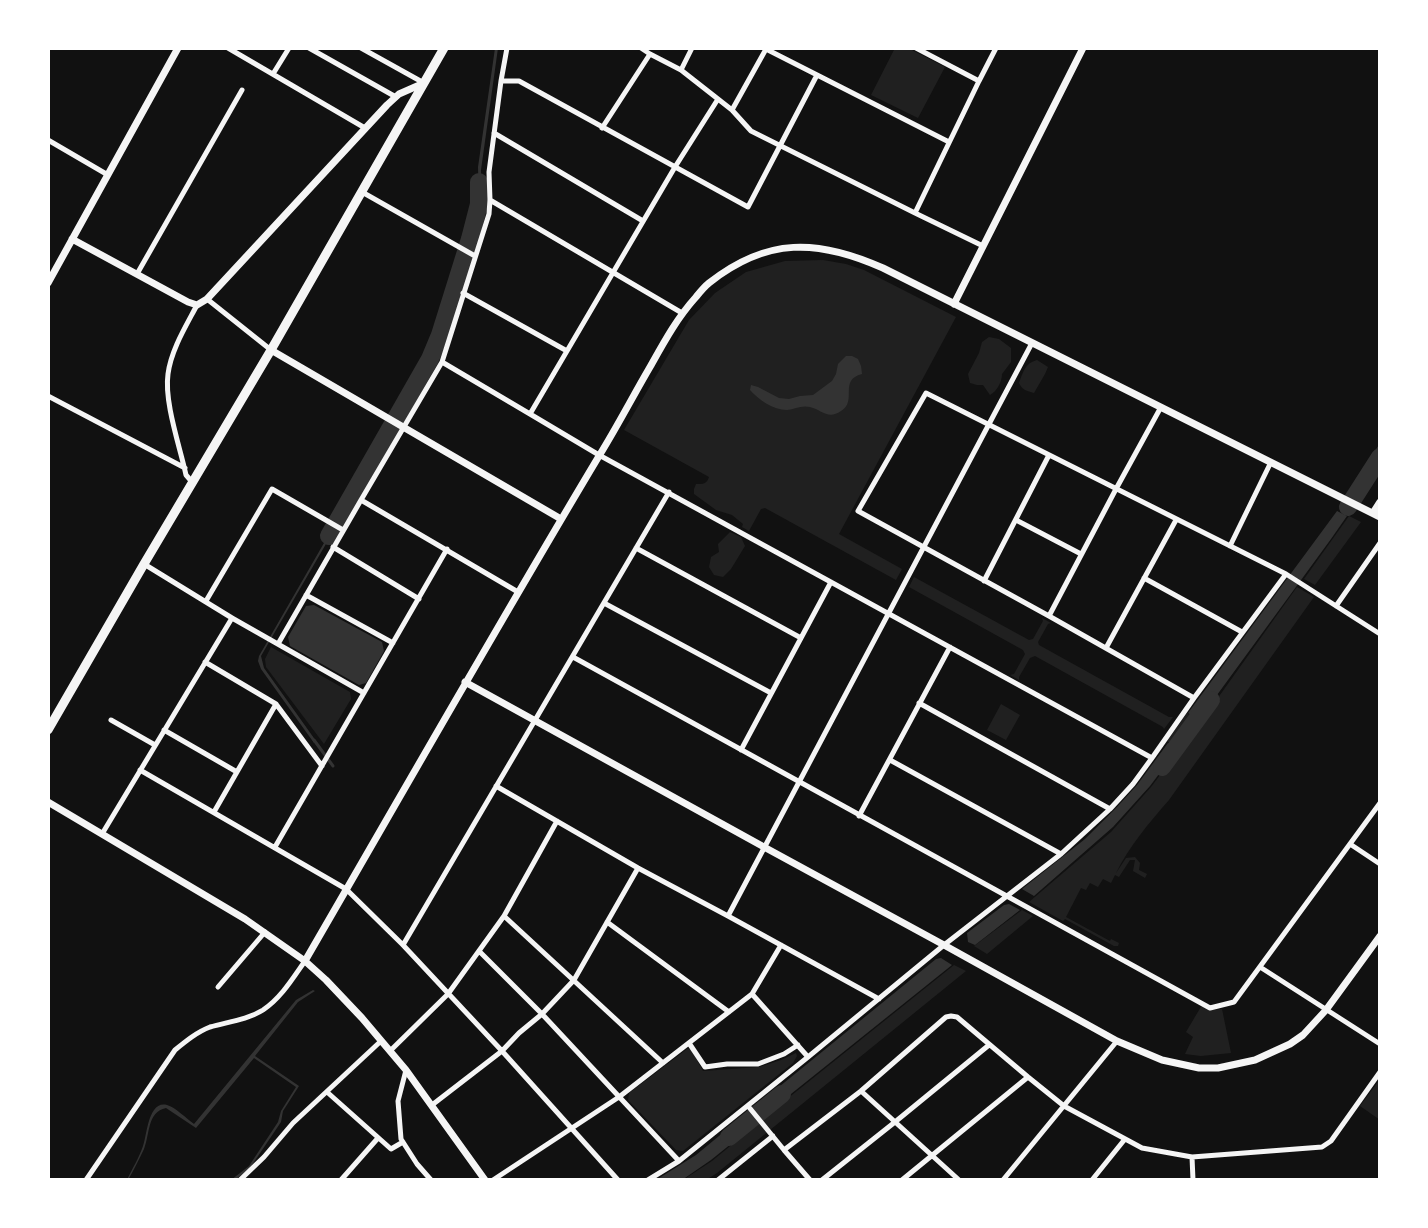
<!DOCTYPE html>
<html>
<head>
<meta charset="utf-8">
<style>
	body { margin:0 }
	#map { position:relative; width:1428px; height:1228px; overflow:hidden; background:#111; font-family:"Fira Sans",sans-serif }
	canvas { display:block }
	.frame { position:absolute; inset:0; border:50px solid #fff; pointer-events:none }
</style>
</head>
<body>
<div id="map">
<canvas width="1428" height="1228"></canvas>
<div class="frame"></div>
</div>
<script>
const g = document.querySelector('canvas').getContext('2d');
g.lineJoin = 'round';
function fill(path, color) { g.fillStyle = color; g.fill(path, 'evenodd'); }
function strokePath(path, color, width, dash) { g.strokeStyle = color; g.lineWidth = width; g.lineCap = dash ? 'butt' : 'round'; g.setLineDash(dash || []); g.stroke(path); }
fill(new Path2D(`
	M895,48H908L945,67L918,118L871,95Z
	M823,260L846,264L864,270L956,317L839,534L902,569L896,580L765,508L761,509L749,531L742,527L743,524L732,515L716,510L694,494V489L696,484C703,484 707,484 709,477L624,430L689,320L715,293L746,272L785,261Z
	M989,337L999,339L1011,348V362L1002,374C1002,382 997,391 990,395L983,385H977L970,383L968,374L979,353L982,342Z
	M1037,360L1048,367L1045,374L1034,393C1027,391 1022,390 1019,383C1023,372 1025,363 1037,360Z
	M1349,516L1361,522L1315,585L1304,579Z
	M730,532L741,537L745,546L731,569L723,577L714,575L709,567L711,557L719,552L718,544Z
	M914,577L1029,640L1033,639L1043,621L1042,618L1051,623L1048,624L1038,642L1039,645L1169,717H1173L1164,729L1163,727L1035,656L1030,658L1019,677V680L1010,675L1014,674L1025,654L1023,650L909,587Z
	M1297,587L1314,597L1169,800C1149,823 1130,845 1116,873L1126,858L1135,857L1140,863L1139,870L1147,874L1145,878L1133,871L1135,860H1130L1119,877L1115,875L1111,883L1103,879L1098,887L1090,883L1086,890L1081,888L1066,917L1110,941L1111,939L1119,943L1118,946H1114L1065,919L1063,921L1029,902L1111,832L1151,787L1179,750L1167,741L1187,713L1200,723Z
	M271,647L350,692L351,699L324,744L266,667L265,659Z
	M1001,704L1020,715L1006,740L987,730Z
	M1022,910L1033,916L987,954L974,946Z
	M954,965L966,971L717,1173L706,1180H683L712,1161L752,1128L743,1116L758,1104L767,1115Z
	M1202,1005L1212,1010L1222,1009L1231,1053L1201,1056L1185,1054L1193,1037L1186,1032Z
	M687,1049H691L703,1071L759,1067L781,1060L796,1053L797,1056L793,1063L683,1151L676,1150L628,1100L629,1093Z
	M1380,1079V1120L1360,1106Z`), '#202020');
fill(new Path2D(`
	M495,48H498L481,170L482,207L470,241L468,240L479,206L478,167Z
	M461,261L464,262L431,358L404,407L401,405L430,357Z
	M846,356H852L858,359L861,366L862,374C838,380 858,401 841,411C828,420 822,410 810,407C801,405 795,409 787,410C773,410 759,400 750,390L751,385L758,387L779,398L789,399L800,396L813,395L832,381L836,374L838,364Z
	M1380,443V470L1371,484L1358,478Z
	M1337,511L1347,516L1331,539L1198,721L1188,713Z
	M328,536L330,537L261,656L264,668L316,741L314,743L261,669L258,661L259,656Z
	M314,605L382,642L384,651L366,683L359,685L290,646L288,637L306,606Z
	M1168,743L1177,750L1150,786L1113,827L1034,896L1022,889L1085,839L1117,807L1137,785Z
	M1009,904L1020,910L975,945L968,942L967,933L1004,905Z
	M941,958L952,965L766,1114L758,1104L936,959Z
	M313,990L315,991L298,1002L255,1056L299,1086L283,1111L281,1122L250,1168L235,1180H231L249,1166L278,1122L281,1111L296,1087L254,1058L196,1128L166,1108C147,1112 150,1134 144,1149C139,1159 134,1170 128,1180H127C132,1169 139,1158 143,1146C147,1136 148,1100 167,1105C175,1107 187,1119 194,1124L296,1000Z
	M742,1117L752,1127L711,1160L682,1180H656L696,1155Z`), '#333');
strokePath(new Path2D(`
	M314,740L333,766`), '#333', 3);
strokePath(new Path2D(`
	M1348,507L1380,457
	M329,536L430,359L440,335L470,239L479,204V182
	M1162,767L1211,700
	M729,1137L782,1094`), '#333', 18);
strokePath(new Path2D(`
	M228,48L365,128
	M309,48L396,97
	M361,48L424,83
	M764,48L949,142
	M916,48L979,81
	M650,54L681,70L732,110L751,131L915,213
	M681,70L692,48
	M273,74L289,48
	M501,81L507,48
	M718,99L675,167L530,414L599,455L1152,758
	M732,110L766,49
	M602,128L650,54L641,48
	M494,133L643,221
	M48,140L108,175
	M362,192L475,256
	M490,200L682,313
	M983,246L915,213L979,81L996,48
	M137,274L242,90
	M463,293L567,351
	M207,299L271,350
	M442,362L530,414
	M48,396L185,468
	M193,483L186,475C180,447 164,402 168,374C171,350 186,326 197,305
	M1016,520L1081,554
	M1230,546L1271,462
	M333,547L419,599
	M636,548L801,638
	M1144,578L1242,632
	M984,581L1049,455
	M518,592L361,500L442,362L489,214L490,200L489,172L501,81H519L748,207L817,75
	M306,595L393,643
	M206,601L272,489L343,530
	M604,603L771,693
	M1336,606L1380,543
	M1049,616L1116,489L1161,407
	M232,618L364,693
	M278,644L361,500
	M1106,648L1176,520
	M573,657L1210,1008L1234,1002L1380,803
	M205,662L276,704
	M1194,698L1049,616L858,511L926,393L1286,574
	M919,703L1110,809
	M111,720L155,745
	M164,730L237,772
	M741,750L831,582
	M890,760L1061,854
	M140,770L346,889L403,945L502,1051L618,1180
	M496,786L638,868L728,916L879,999
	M214,812L276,704L322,766
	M859,816L950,647
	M102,834L232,618L144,564
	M1350,844L1380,864
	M275,847L447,549
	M504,916L557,821
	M728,916L1032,343
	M607,922L729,1012
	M403,945L669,492
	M479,951L542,1014L679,1161
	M1260,967L1380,1044
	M218,987L265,932
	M752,994L808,1057
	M689,1043L705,1067L727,1064H758L784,1054L798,1045
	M390,1051L448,994L504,916L663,1063
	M406,1070L398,1101L401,1139L417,1164L431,1180
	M861,1091L959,1180
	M327,1092L391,1149L403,1142
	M432,1105L502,1051L519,1033L542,1014L574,980L638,868
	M748,1106L784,1150
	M1192,1157L1193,1180
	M86,1180L175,1050C186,1041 197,1032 210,1027C227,1022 247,1020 263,1010C281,998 293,978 305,961
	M240,1180L264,1157L293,1123L381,1041
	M341,1180L378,1138
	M493,1180L619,1097L752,994L781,945
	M648,1180L679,1161L808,1057L944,945L1061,854L1110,809L1133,784L1152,758L1194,698L1286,574L1380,634
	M718,1180L773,1136
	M810,1180L784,1150L861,1091L946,1017L951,1016L957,1017L1028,1077L1064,1106L1142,1148L1192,1157L1322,1147L1331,1141L1380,1072
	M822,1180L895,1122L989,1045
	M902,1180L1028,1077
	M1003,1180L1117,1041
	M1092,1180L1125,1139`), '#f5f5f5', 5);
strokePath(new Path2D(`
	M72,239L188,302L197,305L207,299L387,105L399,94L424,83
	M48,283L178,48
	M954,304L1083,48
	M271,350L561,519
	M1373,513L1380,502
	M465,682L764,847L944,945L1117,1041L1162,1060L1199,1068H1218L1255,1060L1290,1044L1303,1035L1326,1010L1380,936
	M48,802L245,919L305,961L326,980L362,1018L406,1070L485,1180
	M305,961C403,792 499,623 599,456C617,427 633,396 650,367C664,342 677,318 696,297C700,292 704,287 709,283C767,237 818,239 883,268L1380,517`), '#f5f5f5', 7);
strokePath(new Path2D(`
	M48,730L144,564L271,350L444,48`), '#f5f5f5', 9);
</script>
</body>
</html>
